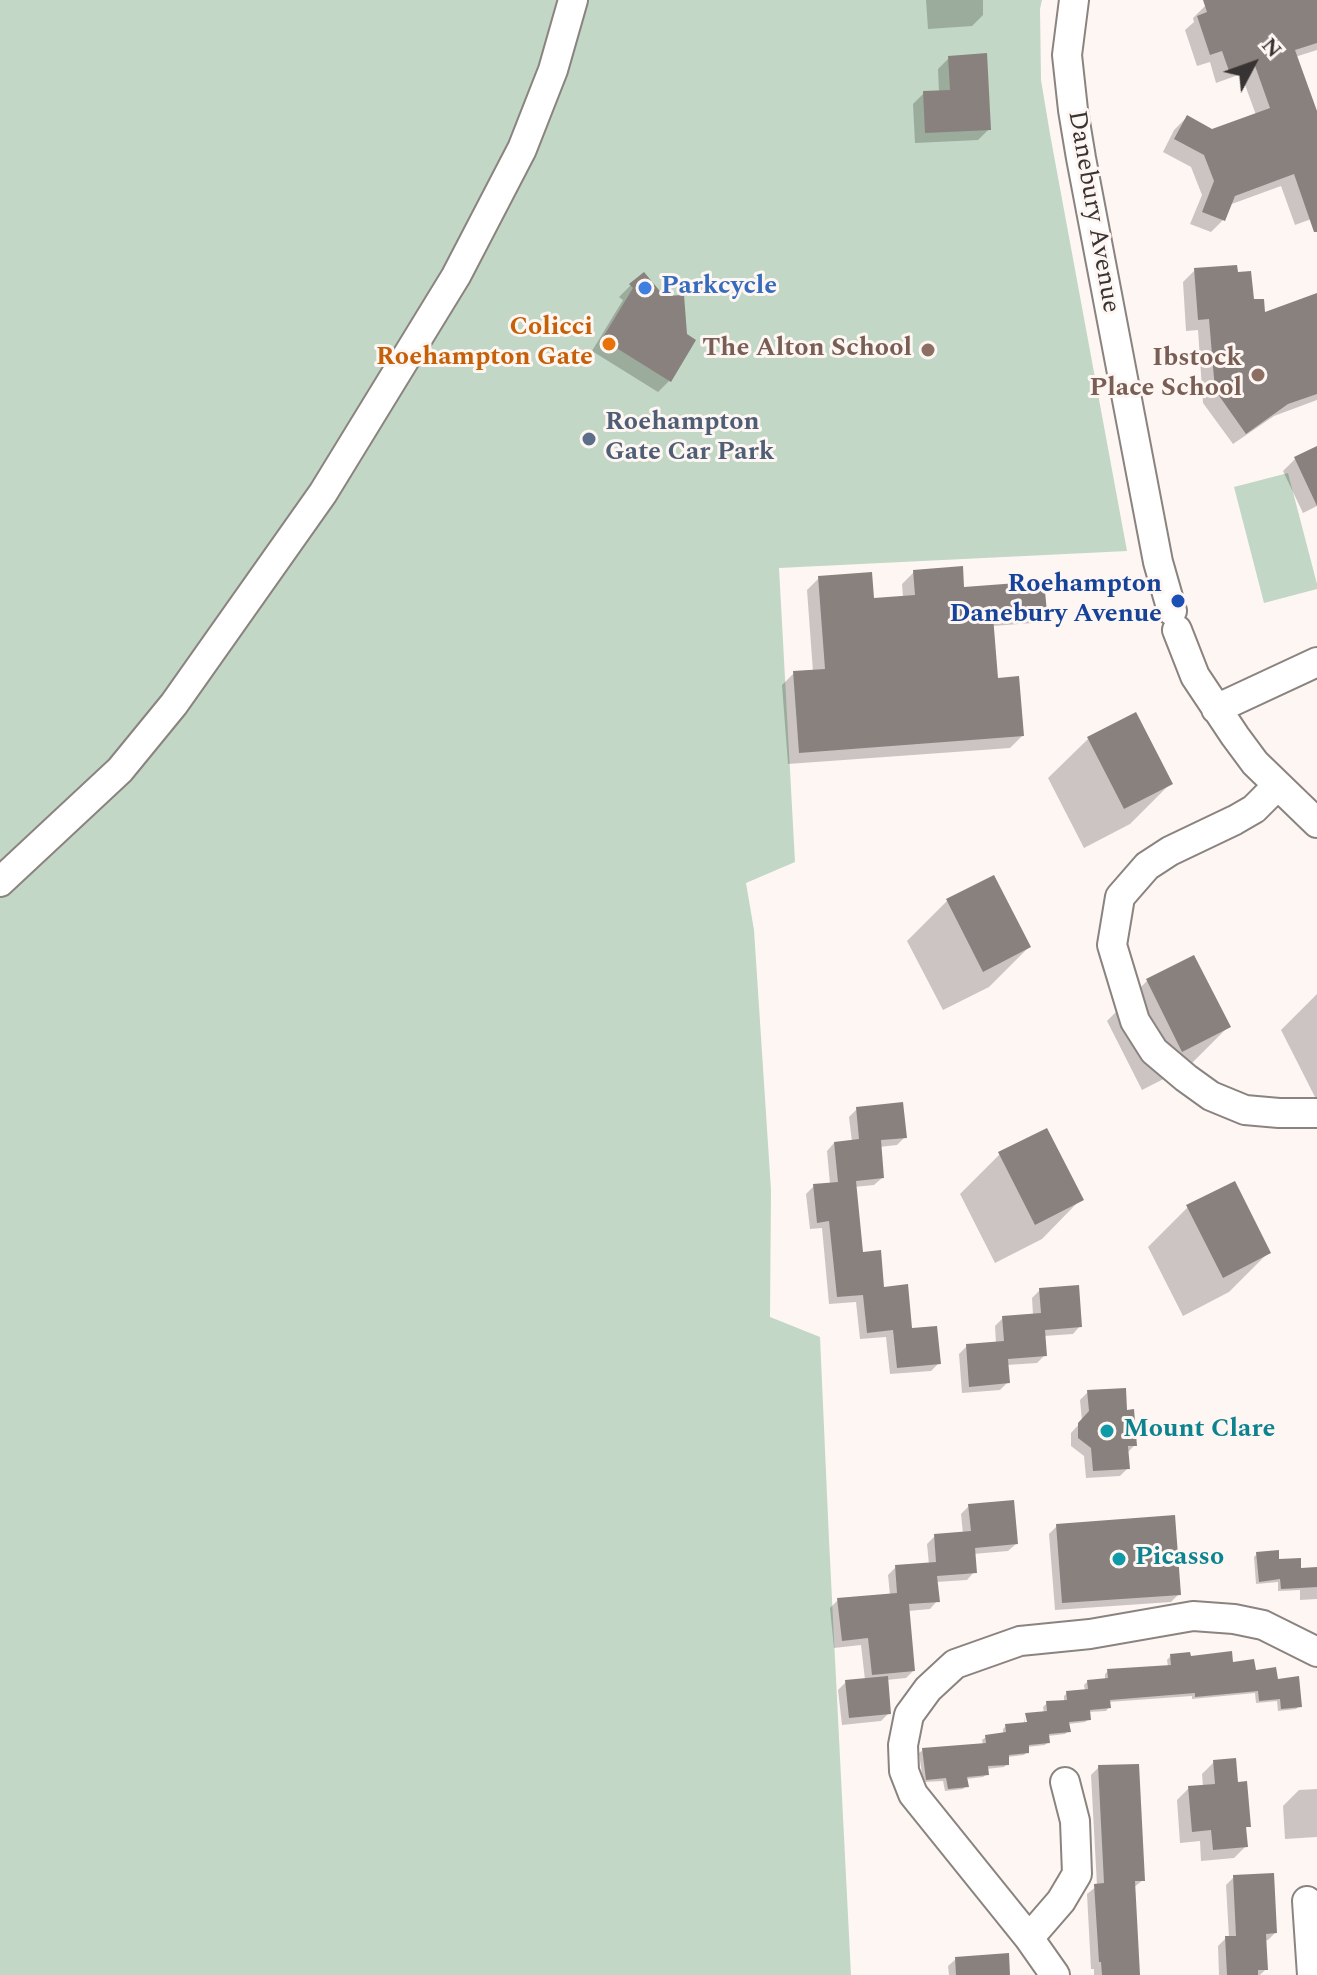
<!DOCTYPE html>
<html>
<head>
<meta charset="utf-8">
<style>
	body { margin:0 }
	#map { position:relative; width:1317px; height:1975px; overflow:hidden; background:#fef6f3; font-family:Spectral,serif }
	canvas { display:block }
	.north { position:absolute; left:1213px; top:24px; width:80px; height:80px; -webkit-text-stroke:6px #fef6f3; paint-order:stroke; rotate:49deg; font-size:22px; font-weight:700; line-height:32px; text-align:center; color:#383433 }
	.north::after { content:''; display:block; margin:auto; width:28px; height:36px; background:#383433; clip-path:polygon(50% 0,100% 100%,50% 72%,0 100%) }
</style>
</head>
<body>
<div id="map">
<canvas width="1317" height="1975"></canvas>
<div class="north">N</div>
</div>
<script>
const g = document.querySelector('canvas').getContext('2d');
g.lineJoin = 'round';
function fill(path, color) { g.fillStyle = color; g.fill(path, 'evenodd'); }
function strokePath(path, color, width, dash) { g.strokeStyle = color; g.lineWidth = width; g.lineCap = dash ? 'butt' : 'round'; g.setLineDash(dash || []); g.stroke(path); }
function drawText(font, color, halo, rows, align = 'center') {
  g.font = font + ' Spectral,serif'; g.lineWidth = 6; g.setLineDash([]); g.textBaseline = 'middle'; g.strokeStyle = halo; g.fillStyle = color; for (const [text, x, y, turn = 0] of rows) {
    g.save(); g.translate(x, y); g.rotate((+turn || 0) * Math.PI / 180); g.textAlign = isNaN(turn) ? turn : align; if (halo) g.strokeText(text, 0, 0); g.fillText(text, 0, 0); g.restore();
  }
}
fill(new Path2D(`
	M0,0H1042L1040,9L1041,80L1050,134L1127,551L779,568L795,862L746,883L754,930L771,1190L770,1317L820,1337L829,1540L851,1975H0Z
	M1288,473L1317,584V589L1264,603L1234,487Z`), '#c2d7c5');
fill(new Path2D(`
	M926,0H983V15L972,26L928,29Z
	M1221,0H1317V50L1295,57L1317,117V217L1295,225L1281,186L1229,205L1223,220L1211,232L1190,224L1202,195L1191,167L1163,152L1174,130L1187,117L1212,131L1256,115L1241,74L1216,83L1210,62L1197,66L1185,30L1194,22L1193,18L1206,5Z
	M949,58L989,129L978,140L915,143L913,104L924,93L939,92L938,69Z
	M1195,270L1252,301L1264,315L1317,296V400L1274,416L1233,444L1203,403L1198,330L1186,331L1183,282Z
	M631,285L685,336L694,341L669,381L658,392L592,351L623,300L619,297Z
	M1317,448V506L1303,513L1283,471L1295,459Z
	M914,572L963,589L1045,611L1033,623L992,626L996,680L1022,736L1010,748L788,764L782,685L794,673L813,672L807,590L819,578L872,600L903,597L902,584Z
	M1088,739L1170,784L1130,824L1084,848L1048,778Z
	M947,901L1029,947L989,987L943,1010L907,941Z
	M1193,957L1229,1026L1189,1066L1142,1090L1107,1021L1147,981Z
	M1317,994V1099H1316L1281,1030Z
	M857,1109L905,1137L897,1145L879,1147L882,1178L874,1185L854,1187L861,1254L910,1330L939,1363L931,1371L890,1374L886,1337L860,1339L856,1302L829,1304L822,1228L810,1229L806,1194L814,1186L830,1184L827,1151L834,1143L852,1142L849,1117Z
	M1000,1154L1081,1199L1042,1239L995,1263L960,1194Z
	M1188,1207L1269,1252L1229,1292L1183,1316L1148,1247Z
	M1040,1290L1080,1326L1073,1334L1044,1336L1045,1355L1037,1363L1007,1365L1008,1382L1000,1390L962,1393L959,1354L967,1346L996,1344L995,1326L1003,1318L1033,1315L1032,1298Z
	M1088,1392L1125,1412L1135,1445L1127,1453L1128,1468L1120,1476L1086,1478L1084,1456L1071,1446V1433L1082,1421L1080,1400Z
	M969,1506L1016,1544L1008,1551L973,1554L974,1572L967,1580L936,1582L937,1601L930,1609L908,1611L913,1671L906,1678L886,1680L889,1713L881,1721L842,1725L838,1690L846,1682L865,1680L861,1645L834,1648L830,1608L838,1600L890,1595L888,1575L896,1567L929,1565L927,1544L935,1536L963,1534L961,1514Z
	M1057,1526L1179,1594L1171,1602L1055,1610L1049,1534Z
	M1257,1554L1299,1570L1317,1569V1599L1300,1600V1590L1278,1591V1582L1256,1584L1254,1557Z
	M1171,1656L1232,1664L1254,1672L1276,1681L1300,1706L1296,1709L1278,1711L1277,1701L1256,1703L1255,1693L1192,1699V1696L1108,1702L1109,1707L1106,1711L1088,1712L1089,1719L1085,1722L1068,1724V1731L1065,1734L1048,1736V1742L1045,1745L1027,1747V1752L1024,1755L1007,1757V1764L1004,1767L986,1769L987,1774L983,1777L966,1779V1786L963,1789L945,1791L943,1781L923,1782L919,1753L923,1750L983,1745L982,1740L986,1737L1003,1735V1729L1006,1726L1024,1724V1717L1026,1732L1044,1713L1043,1707L1047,1703L1064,1702V1696L1067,1693L1085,1691L1084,1685L1087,1682L1105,1680V1674L1108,1671L1168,1667L1167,1660Z
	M1214,1762L1236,1784L1248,1826L1244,1830L1246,1846L1234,1858L1201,1861L1200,1841L1180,1843L1177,1800L1189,1788L1203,1787L1202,1774Z
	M1099,1767L1143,1880L1133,1888L1139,1975H1094V1969H1091L1087,1894L1097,1886L1091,1775Z
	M1317,1789V1837L1285,1839L1283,1806L1299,1790Z
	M1234,1877L1275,1933L1268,1940L1264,1941L1266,1969L1260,1975H1219L1218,1946L1226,1938H1229L1226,1885Z
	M956,1959L1008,1975H949L948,1966Z`), '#0003');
fill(new Path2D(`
	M1203,0H1317V43L1295,50L1317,111V232H1314L1294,174L1235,196L1225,221L1202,212L1214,181L1204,155L1174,139L1187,115L1212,129L1270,108L1254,63L1229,71L1222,51L1210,55L1197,16L1207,12Z
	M987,53L991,130L925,133L923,91L950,90L948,56Z
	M1237,265L1238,272L1251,271L1254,299H1264L1265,312L1317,293V394L1288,404L1246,434L1215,390L1209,319L1198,320L1194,268Z
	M644,272L664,296L684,295L687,334L696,340L671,382L602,339L633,288L629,284Z
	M1317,446V506L1294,457Z
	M963,566L964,587L1044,581L1047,612L993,616L998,678L1019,676L1024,736L799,753L793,671L825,669L818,576L872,572L874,598L915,595L913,570Z
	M1136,712L1173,784L1124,809L1087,737Z
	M994,875L1031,947L983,972L946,899Z
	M1194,955L1231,1027L1182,1052L1146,979Z
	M903,1102L907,1138L881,1140L884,1178L856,1181L863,1252L881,1250L884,1287L908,1284L912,1328L937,1326L941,1364L897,1368L893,1330L867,1333L863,1295L837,1297L829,1221L817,1223L813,1184L838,1182L834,1142L859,1139L856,1107Z
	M1047,1128L1084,1200L1035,1225L998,1152Z
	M1235,1181L1271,1253L1223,1278L1186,1205Z
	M1079,1285L1082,1327L1045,1330L1047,1356L1008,1359L1010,1383L969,1387L966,1344L1004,1341L1002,1316L1041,1313L1039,1288Z
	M1126,1388L1127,1410L1134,1409L1137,1446H1128L1130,1469L1093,1471L1091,1448L1078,1438V1423L1089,1411L1087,1390Z
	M1014,1500L1018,1544L975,1548L977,1573L937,1576L940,1602L909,1604L915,1671L872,1675L868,1638L842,1641L837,1598L897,1593L895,1565L936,1562L934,1534L971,1531L968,1504Z
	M1175,1515L1181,1595L1062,1603L1056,1524Z
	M1279,1550V1559L1301,1558V1568L1317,1567V1587L1281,1589L1280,1579L1259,1582L1256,1552Z
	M1232,1651L1233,1662L1254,1659L1256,1670L1276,1667L1278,1679L1299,1676L1302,1707L1281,1709L1280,1699L1259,1701L1258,1691L1195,1697V1693L1110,1700L1111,1708L1090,1710L1091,1720L1069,1722L1071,1732L1049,1734L1050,1743L1029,1745V1753L1009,1755V1765L988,1766L989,1775L967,1777L969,1787L948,1789L946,1778L926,1780L922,1748L986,1743L985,1735L1006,1732L1005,1724L1027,1722L1025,1713L1047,1711L1046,1701L1067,1700L1066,1691L1088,1689L1087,1680L1108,1678L1107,1669L1171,1665L1170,1654L1190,1652L1191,1656Z
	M888,1676L891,1714L849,1718L845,1680Z
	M1236,1758L1238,1782L1247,1781L1251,1827H1246L1248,1847L1213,1850L1211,1830L1192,1832L1188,1786L1215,1784L1213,1760Z
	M1139,1764L1145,1881H1135L1140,1975H1102L1101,1962H1099L1094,1884L1104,1883L1098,1765Z
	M1274,1873L1277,1933L1266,1934L1268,1970H1258V1975H1227L1225,1936H1236L1233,1875Z
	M1009,1953L1010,1975H956L955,1957Z`), '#89817d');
const minor = new Path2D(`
	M1074,0L1067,55L1073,110L1081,158L1158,562L1172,611
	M1177,630L1195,676L1235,736L1255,763L1317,823
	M1216,709L1317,662
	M1277,786L1254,809L1235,820L1170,851L1147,866L1120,897L1112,945L1135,1021L1154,1051L1186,1078L1211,1096L1245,1110L1279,1113H1317
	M0,882L120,770L174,704L323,493L456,276L522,149L553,70L573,0
	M1307,1901L1312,1975
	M1029,1938L1061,1901L1077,1874L1075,1821L1065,1782
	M1055,1975L1029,1938L913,1794L904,1771L903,1745L909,1715L928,1689L955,1664L1020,1641L1090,1634L1193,1616L1234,1619L1263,1625L1317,1652`);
strokePath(minor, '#8b837f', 32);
strokePath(minor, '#fff', 28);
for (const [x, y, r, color] of [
	[645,288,8,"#3f7fe0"],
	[609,344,8,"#e8710a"],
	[928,350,8,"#8d6e63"],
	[1258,375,8,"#8d6e63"],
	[589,439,8,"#5c6f8a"],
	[1178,601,8,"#1a4fb4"],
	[1107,1431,8,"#0f9aa8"],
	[1119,1559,8,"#0f9aa8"]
]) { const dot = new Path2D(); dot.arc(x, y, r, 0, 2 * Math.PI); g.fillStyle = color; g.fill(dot); strokePath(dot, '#fef6f3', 3); }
drawText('26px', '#383433', '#fef6f3', [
	["Danebury Avenue",1092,212,80]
]);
drawText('bold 26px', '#366cbe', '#fef6f3', [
	["Parkcycle",661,288]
], 'left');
drawText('bold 26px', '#c56008', '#fef6f3', [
	["Colicci",593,329],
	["Roehampton Gate",593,359]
], 'right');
drawText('bold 26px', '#785e54', '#fef6f3', [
	["The Alton School",912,350],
	["Ibstock",1242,360],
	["Place School",1242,390]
], 'right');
drawText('bold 26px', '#4e5e75', '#fef6f3', [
	["Roehampton",605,424],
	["Gate Car Park",605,454]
], 'left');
drawText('bold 26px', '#164399', '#fef6f3', [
	["Roehampton",1162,586],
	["Danebury Avenue",1162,616]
], 'right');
drawText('bold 26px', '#0d838f', '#fef6f3', [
	["Mount Clare",1123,1431],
	["Picasso",1135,1559]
], 'left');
</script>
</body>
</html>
